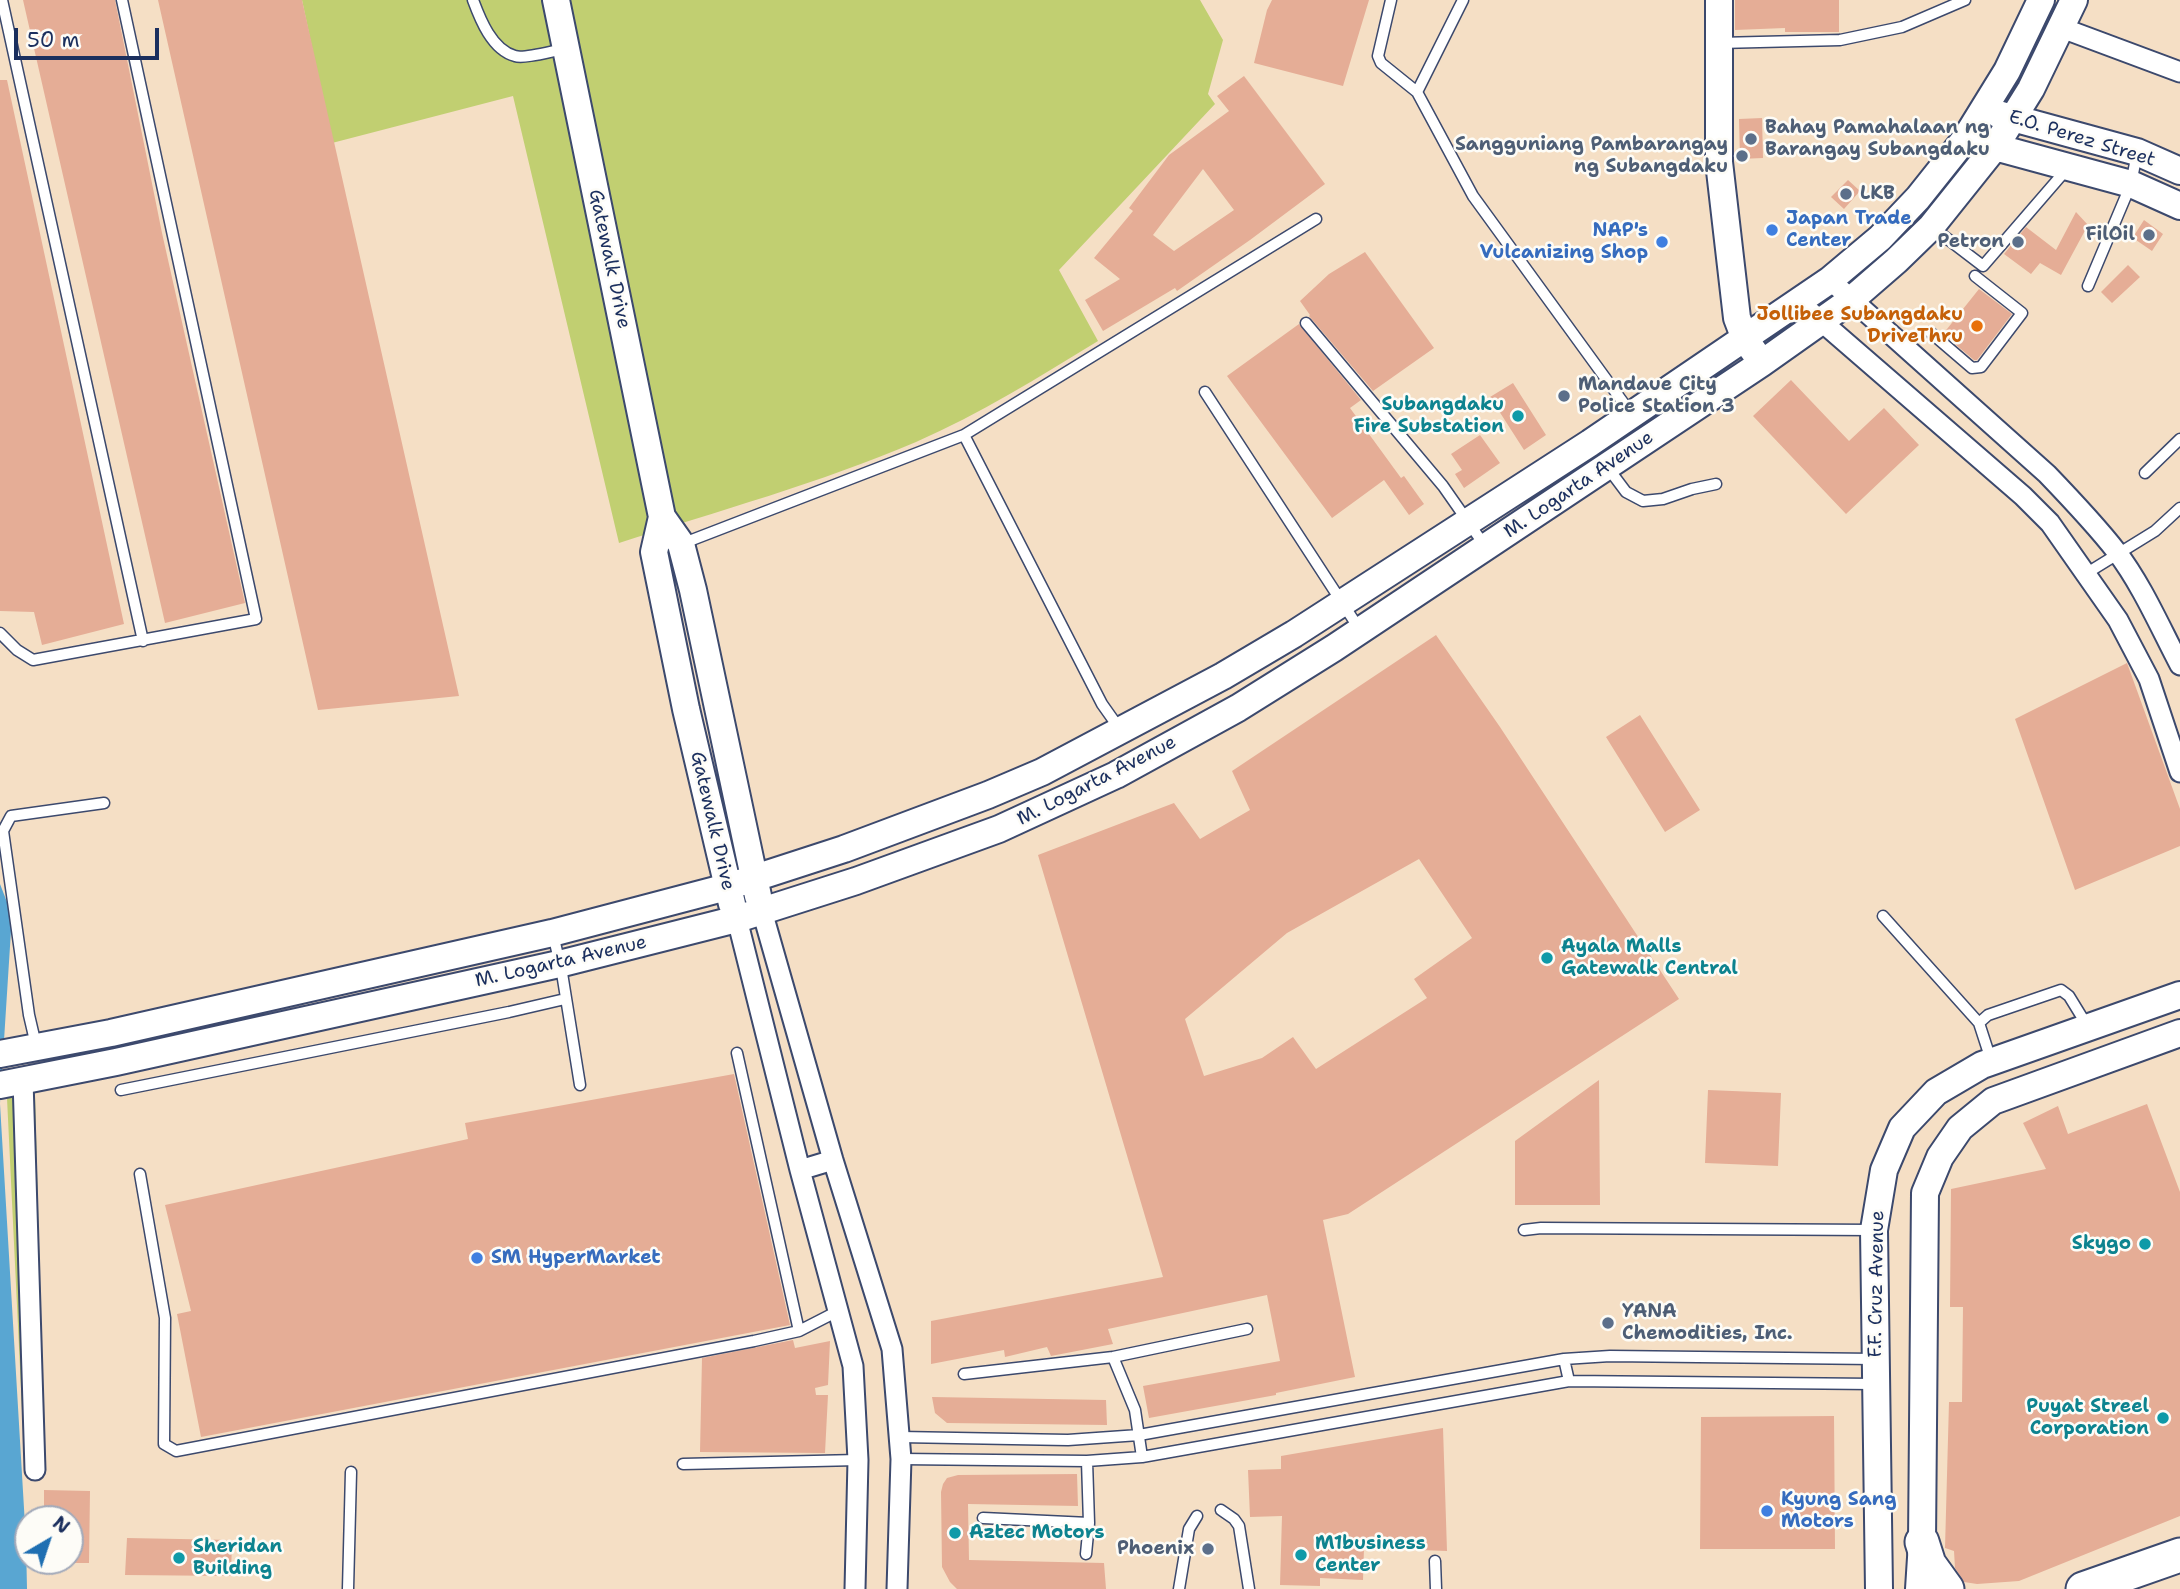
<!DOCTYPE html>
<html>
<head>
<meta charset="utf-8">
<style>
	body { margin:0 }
	#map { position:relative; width:2180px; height:1589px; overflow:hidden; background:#f5dfc5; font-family:"Shantell Sans",sans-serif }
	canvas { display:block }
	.north { position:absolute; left:14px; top:1505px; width:70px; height:70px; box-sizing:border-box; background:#fdfcf7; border:2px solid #a3aaba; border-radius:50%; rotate:39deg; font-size:19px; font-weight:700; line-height:28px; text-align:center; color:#1b2f5e }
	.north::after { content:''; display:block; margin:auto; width:24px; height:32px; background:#1f6fb2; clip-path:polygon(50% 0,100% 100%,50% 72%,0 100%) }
	.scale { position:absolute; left:14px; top:28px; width:145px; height:32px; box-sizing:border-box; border:4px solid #1b2f5e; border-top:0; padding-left:9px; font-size:21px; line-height:24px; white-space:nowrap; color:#1b2f5e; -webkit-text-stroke:5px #fdfcf7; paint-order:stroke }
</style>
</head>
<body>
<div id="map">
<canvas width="2180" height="1589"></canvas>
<div class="north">N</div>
<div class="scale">50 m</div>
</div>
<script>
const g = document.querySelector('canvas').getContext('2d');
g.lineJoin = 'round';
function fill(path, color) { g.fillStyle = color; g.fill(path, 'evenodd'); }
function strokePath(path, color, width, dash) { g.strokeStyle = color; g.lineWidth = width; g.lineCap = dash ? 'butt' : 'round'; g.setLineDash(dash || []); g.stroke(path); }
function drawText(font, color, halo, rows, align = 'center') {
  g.font = font + ' "Shantell Sans",sans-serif'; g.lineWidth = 5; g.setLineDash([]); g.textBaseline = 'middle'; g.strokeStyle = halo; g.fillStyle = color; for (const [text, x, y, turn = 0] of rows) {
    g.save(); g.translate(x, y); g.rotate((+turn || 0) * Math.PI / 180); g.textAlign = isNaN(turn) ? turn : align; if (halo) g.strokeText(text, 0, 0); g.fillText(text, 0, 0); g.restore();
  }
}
fill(new Path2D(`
	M302,0H1200L1223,40L1208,94L1215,104L1059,270L1098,341C1039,377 980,414 916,442C820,483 718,511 619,543L513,96L332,143Z
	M35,1095L45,1470L25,1472L7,1098Z`), '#c1cf71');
fill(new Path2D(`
	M0,884L12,915L0,1103Z
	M0,1104L26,1542L27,1589H0Z`), '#59a6d2');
fill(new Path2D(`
	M23,0H115L162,233L245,603L165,623Z
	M158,0H302L459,696L318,710Z
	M1272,0H1369L1343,86L1254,63L1267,10Z
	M1735,0H1839V32H1785V28L1735,30Z
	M1244,76L1325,184L1250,240L1177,291L1175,288L1103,331L1085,300L1120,279L1094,258L1133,211L1129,208L1169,155L1229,111L1217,96ZM1203,169L1234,210L1174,251L1153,235Z
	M0,80H7L124,624L42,645L34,612L0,611Z
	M1762,118L1763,158L1740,159L1739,119Z
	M1848,180L1860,191L1844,209L1831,197Z
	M2076,212L2088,225L2061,275L2040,263L2031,274L2004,254L2026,227L2056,250Z
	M2144,220L2163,234L2152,251L2136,240L2135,234Z
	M1365,252L1434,348L1373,391L1309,316L1310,315L1300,301L1329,274Z
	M2128,265L2140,277L2112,303L2101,292Z
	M1979,289L2012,314L1977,360H1974L1943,334Z
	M1299,324L1361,400L1350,408L1401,478L1404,476L1424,504L1409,515L1384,480L1332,518L1227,376Z
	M1791,380L1849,441L1884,408L1919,445L1846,514L1753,416Z
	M1513,383L1546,435L1524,450L1490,397Z
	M1480,435L1500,463L1464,488L1455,474L1462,470L1451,454Z
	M1436,635L1500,727L1679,999L1348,1214L1323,1220L1355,1377L1276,1393V1395L1149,1418L1143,1386L1280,1361L1267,1295L1108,1329L1113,1344L1051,1356L1047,1347L1005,1357L1004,1350L931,1364V1321L1163,1277L1038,855L1174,803L1200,839L1250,810L1232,771ZM1419,859L1472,938L1414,979L1427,998L1316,1069L1293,1037L1262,1058L1204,1076L1185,1019L1287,933Z
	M2127,663L2180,809V846L2075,890L2015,719Z
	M1640,715L1700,810L1665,832L1606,737Z
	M734,1074L790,1325L201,1437L177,1314L191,1311L165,1205L468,1139L465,1123Z
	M1599,1080L1600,1205H1515V1141Z
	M1708,1090L1781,1093L1778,1166L1705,1163Z
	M2147,1104L2180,1192V1516L2019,1581L1977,1584L1964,1582L1955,1568L1954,1551L1945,1548L1949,1402H1962L1963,1307H1950L1951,1189L2046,1169L2023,1123L2058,1106L2068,1134Z
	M793,1340L795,1348L830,1341L828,1385L815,1388L816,1395H828L825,1453L700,1452L702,1358Z
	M932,1397L1106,1400L1107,1425L947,1423L935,1413Z
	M1834,1416L1835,1549H1700L1701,1417Z
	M1443,1428L1447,1551L1364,1548L1363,1580L1320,1578V1586L1280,1585L1282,1516L1250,1517L1248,1470L1281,1469V1456Z
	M1077,1474L1078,1506L968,1504L969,1560L1104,1563L1106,1589H957L950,1582L942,1567L941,1492L943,1484L947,1478L958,1475Z
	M44,1490L90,1491L89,1563H70V1519H44Z
	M127,1538L232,1540L231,1576L125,1575Z`), '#e5ad96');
const lane = new Path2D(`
	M2,0L143,641
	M473,0C480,19 492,50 515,56C524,59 552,51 564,49
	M1391,0L1378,56L1381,63L1417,92L1473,196L1630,412
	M1719,43L1840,40L1902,27L1965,0
	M1417,92L1463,0
	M1932,227L1983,266L2066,170
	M2088,286L2131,184L2137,153
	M1306,323L1443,486L1485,546
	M1930,332L1972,368L1981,367L2022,313L1975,276
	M1205,392L1360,630
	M964,435L1102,704L1119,728
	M1608,468L1626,492L1643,501L1663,499L1692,489L1716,484
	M2145,473L2180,439
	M684,543L964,435L1316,219
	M2087,573L2155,531L2180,508
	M0,633L17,650L33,660L256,619L122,0
	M1883,916L1979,1023
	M553,934L562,973L580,1085
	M36,1045L29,1015L3,831L11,816L104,803
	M737,1053L799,1331
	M1991,1060L1979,1023L1988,1015L2061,990L2069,996L2088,1027
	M121,1090L509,1012L565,999
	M140,1174L165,1318L164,1444L176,1451L754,1341L799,1331L838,1311
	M1524,1230L1541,1228L1874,1230
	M1113,1357L1135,1410L1142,1457
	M1564,1359L1569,1381
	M964,1374L1113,1357L1247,1329
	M900,1437L1068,1440L1139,1435L1564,1359L1610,1356L1875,1359
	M901,1459L1087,1461L1142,1457L1569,1381L1874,1384
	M683,1464L858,1460
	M1221,1510L1234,1519L1239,1526L1249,1589
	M983,1518L1089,1523
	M1086,1554L1089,1523L1087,1461
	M1435,1561L1436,1589
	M348,1589L351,1472
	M1179,1589L1189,1529L1197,1516`);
const street = new Path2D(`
	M2062,28L2180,72
	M1830,280L2047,474C2071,499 2095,524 2116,551C2142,585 2160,627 2180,665
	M1799,302L2023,496L2050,523L2118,620L2149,679L2180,772
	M762,911L833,1160L892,1349L901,1459L897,1589
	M737,919L800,1170L853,1366L858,1460L855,1589
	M23,1080L35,1470
	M800,1170L833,1160`);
const secondary = new Path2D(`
	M556,0L662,517L681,544L693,590L758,896
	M1719,0V162L1737,318L1745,339L1755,353
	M1998,114L2137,152L2180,171
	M1980,143L2131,184L2180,206
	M662,517L654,552L686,709L732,904
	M0,1054L111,1033L552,933L727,887L844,849L988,795L1042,772L1223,676L1294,634L1590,443L1830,280L1880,238L1918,198L1965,139L2007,71L2041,0
	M0,1085L116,1062L559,964L737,919L856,881L999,829L1116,775L1238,708L1334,648L1762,363L1851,300L1896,261L1931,227L1995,147L2031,89L2074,0
	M1879,1589L1874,1230L1884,1170L1902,1128L1936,1092L1982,1065L2180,995
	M1919,1589L1922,1542L1925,1193L1940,1157L1960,1128L1993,1101L2180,1033`);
const highway = new Path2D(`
	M1922,1542L1929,1564L1947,1589
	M2083,1589L2180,1555`);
strokePath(lane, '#3c496d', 13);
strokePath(street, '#3c496d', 23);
strokePath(secondary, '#3c496d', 30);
strokePath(highway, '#3c496d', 37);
strokePath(lane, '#fff', 10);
strokePath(street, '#fff', 19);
strokePath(secondary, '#fff', 26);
strokePath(highway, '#fff', 33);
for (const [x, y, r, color] of [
	[1751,139,7,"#5c6f8a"],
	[1742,156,7,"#5c6f8a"],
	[1846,194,7,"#5c6f8a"],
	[1772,230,7,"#3f7fe0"],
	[2149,235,7,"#5c6f8a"],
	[1662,242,7,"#3f7fe0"],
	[2018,242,7,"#5c6f8a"],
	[1977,326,7,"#e8710a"],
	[1564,396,7,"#5c6f8a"],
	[1518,416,7,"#0f9aa8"],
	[1547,958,7,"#0f9aa8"],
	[2145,1244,7,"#0f9aa8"],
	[477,1258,7,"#3f7fe0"],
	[1608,1323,7,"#5c6f8a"],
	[2163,1418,7,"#0f9aa8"],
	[1767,1511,7,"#3f7fe0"],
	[955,1533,7,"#0f9aa8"],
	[1208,1549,7,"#5c6f8a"],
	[1301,1555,7,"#0f9aa8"],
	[179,1558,7,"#0f9aa8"]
]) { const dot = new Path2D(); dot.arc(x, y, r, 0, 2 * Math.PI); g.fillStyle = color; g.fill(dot); strokePath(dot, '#fdfcf7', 2.5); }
drawText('bold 19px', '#4e5e75', '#fdfcf7', [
	["Bahay Pamahalaan ng",1765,128],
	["Barangay Subangdaku",1765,150],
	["Sangguniang Pambarangay",1728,145,"right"],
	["ng Subangdaku",1728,167,"right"],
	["LKB",1860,194],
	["FilOil",2135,235,"right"],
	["Petron",2004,242,"right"],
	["Mandaue City",1578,385],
	["Police Station 3",1578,407],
	["YANA",1622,1312],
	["Chemodities, Inc.",1622,1334],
	["Phoenix",1194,1549,"right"]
], 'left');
drawText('19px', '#1b2f5e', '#fdfcf7', [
	["E.O. Perez Street",2082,139,17],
	["Gatewalk Drive",609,259,78],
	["M. Logarta Avenue",1579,485,-34],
	["M. Logarta Avenue",1097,781,-27],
	["Gatewalk Drive",712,821,77],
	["M. Logarta Avenue",561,962,-13],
	["F.F. Cruz Avenue",1877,1284,-89]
]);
drawText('bold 19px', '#366cbe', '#fdfcf7', [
	["Japan Trade",1786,219],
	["Center",1786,241],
	["NAP's",1648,231,"right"],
	["Vulcanizing Shop",1648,253,"right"],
	["SM HyperMarket",491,1258],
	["Kyung Sang",1781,1500],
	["Motors",1781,1522]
], 'left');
drawText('bold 19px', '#c56008', '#fdfcf7', [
	["Jollibee Subangdaku",1963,315],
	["DriveThru",1963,337]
], 'right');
drawText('bold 19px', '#0d838f', '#fdfcf7', [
	["Subangdaku",1504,405,"right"],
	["Fire Substation",1504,427,"right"],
	["Ayala Malls",1561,947],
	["Gatewalk Central",1561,969],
	["Skygo",2131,1244,"right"],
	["Puyat Streel",2149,1407,"right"],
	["Corporation",2149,1429,"right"],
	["Aztec Motors",969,1533],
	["M1business",1315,1544],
	["Center",1315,1566],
	["Sheridan",193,1547],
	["Building",193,1569]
], 'left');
</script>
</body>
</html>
